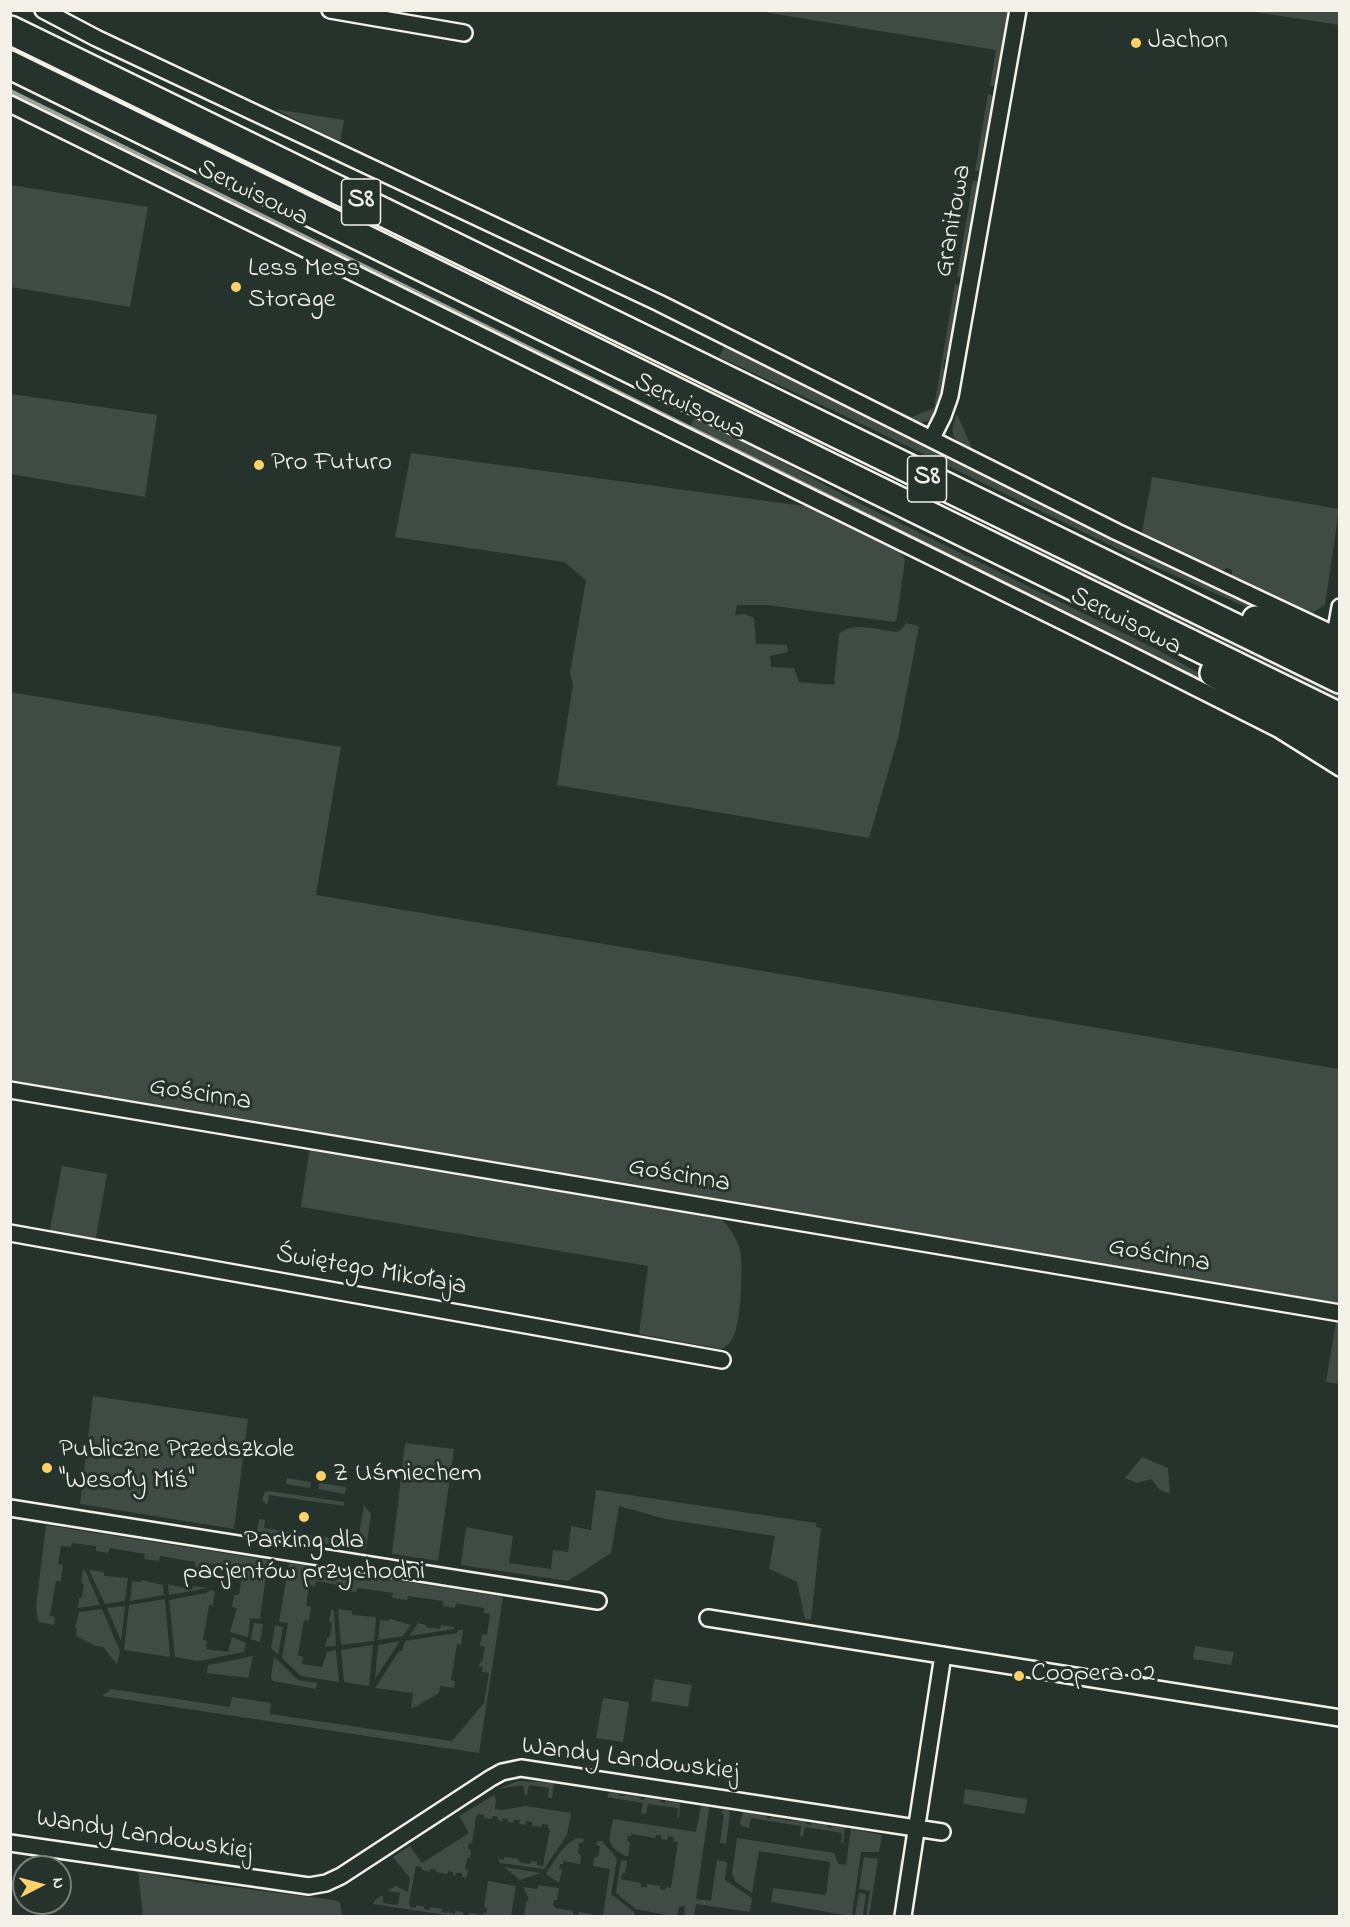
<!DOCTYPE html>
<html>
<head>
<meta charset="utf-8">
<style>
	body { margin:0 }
	#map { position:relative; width:1350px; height:1927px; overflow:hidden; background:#26332d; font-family:"Indie Flower",sans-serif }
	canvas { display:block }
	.frame { position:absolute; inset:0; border:12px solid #f4f1e8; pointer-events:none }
	.north { position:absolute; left:12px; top:1855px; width:60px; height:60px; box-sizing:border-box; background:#26332d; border:2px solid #787f78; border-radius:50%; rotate:84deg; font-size:16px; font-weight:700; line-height:24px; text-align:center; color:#f4f1e8 }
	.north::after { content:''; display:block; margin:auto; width:21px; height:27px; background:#ffd166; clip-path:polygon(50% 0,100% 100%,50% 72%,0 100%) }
</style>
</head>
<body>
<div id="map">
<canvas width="1350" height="1927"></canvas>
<div class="frame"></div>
<div class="north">N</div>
</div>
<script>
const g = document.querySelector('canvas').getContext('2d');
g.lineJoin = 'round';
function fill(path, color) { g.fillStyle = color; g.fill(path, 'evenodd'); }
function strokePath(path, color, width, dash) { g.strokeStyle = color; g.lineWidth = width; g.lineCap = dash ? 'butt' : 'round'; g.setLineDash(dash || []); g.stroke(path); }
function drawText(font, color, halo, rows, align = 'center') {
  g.font = font + ' "Indie Flower",sans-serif'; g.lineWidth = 6; g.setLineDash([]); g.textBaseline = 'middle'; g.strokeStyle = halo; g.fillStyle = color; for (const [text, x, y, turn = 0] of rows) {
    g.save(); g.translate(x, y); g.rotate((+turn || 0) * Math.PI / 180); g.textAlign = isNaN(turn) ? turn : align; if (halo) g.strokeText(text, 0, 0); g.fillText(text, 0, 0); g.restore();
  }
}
fill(new Path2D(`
	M758,11H1010L998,82L993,86H990L996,50Z
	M1249,11H1339V25Z
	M988,94L993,96L994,100L982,170L975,171Z
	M275,109L344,120L340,142Z
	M973,180L978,182L979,186L964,275L962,277H957Z
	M11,185L148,207L130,307L11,287Z
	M955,284L960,285L962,288L950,357L944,360L943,368L947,372C943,393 942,425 914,423L751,343V341L912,417L934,408Z
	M725,345L1031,497L1321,635L1339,648L1151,565L860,423L719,357Z
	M708,385L825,442L822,450L705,392Z
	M11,394L157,415L145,497L11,474Z
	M957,414L971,446L970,453L960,448V444C950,435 952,426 957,414Z
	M694,418L759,449L855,501L1158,650L1339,752V762L688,432Z
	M411,453L811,507L896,548L905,559L897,618L894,622L767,605H737L735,615L745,614L754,618L756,644L787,645L788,652L770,656L771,667L794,668L799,682L834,685L839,634C852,621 879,630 896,632L902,629L906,623L919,626L898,738L869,838L557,785L573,685L570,673L586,580L564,562L395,537Z
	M1152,477L1339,509L1325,605L1310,614L1235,582L1232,578V570L1227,568L1220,572L1142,533Z
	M999,527L1339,696V703L995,535Z
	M10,692L341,747L316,895L1339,1069V1303C897,1229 453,1159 11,1084Z
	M310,1146L717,1215C727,1224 734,1233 739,1246C744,1261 741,1320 734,1335C731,1342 728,1345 722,1349L639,1334L648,1266L301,1207Z
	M62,1166L107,1174L95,1243L49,1234Z
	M1336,1322H1339V1384L1326,1382Z
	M93,1396L248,1419L234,1529L80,1504Z
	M405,1443L454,1449L438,1561L392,1554Z
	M1142,1457L1168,1468L1170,1494L1160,1490L1151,1479L1137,1483L1125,1478Z
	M287,1478L311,1482L310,1488L286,1484Z
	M319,1483L346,1487L345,1494L318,1489Z
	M596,1490L816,1523V1527L821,1528L811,1620L805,1619L797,1582L769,1569L775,1536L665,1519L619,1506L611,1553L568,1581L461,1565L466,1527L513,1536L509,1563L551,1569L553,1550L568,1552L571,1526L591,1530Z
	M269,1491L344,1502V1506L269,1495L267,1505L262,1500L265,1492Z
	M364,1505L371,1514L366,1549L357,1548Z
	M259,1519L265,1520L264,1528L339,1539L338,1546L257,1532Z
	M46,1525L268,1560L260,1619L250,1618L248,1637L230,1632L237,1608L232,1607L234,1595H239L242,1575L236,1573V1568L208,1564L207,1569L195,1567V1562L160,1556L159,1561L144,1559L145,1554L110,1548L108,1553L96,1551V1546L72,1543L71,1547L61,1546L58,1564L63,1565L61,1581H56L50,1616L55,1617L54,1625L38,1622L36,1606Z
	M289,1563L503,1597L479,1753L102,1696L111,1689L230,1707L232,1697L271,1703L270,1714L452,1741L484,1703L489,1673L482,1672L483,1667L479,1666L480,1662H482L485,1647L480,1646L482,1634L487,1635L490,1614L484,1613V1608L456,1603L455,1608L443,1606V1601L408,1596L407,1600L392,1598L393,1593L357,1588L356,1592L344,1591V1586L316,1581L315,1586L309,1585L306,1606L311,1607L309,1621L304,1620L298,1655L303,1657L302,1664L322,1667L327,1652L336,1650L339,1682L301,1676L282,1658L288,1623L279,1622Z
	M83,1570H85L100,1605L78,1608L79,1598H82L84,1584L81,1583Z
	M89,1570L104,1572V1576L128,1578L125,1601L105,1604Z
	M142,1580L163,1585L164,1595L130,1601L132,1581L141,1582Z
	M168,1584L192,1590L193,1586L208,1588L169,1595Z
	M211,1590L215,1591L213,1605H209L203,1640L207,1641L206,1649L228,1652L232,1637L246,1643L244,1652L198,1661L175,1657L169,1600L206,1593Z
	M165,1599L170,1657L124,1650L129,1605Z
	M125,1606L121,1641L107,1608Z
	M102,1609L120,1651L117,1664L103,1647L96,1646L76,1636L77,1629L75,1628L79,1612Z
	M338,1609L352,1611V1615L376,1617L374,1641L341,1645Z
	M331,1610H334L336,1646L325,1647L327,1638L330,1637L332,1623L329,1622Z
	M390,1619L411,1625L403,1636L378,1640L380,1620L389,1621Z
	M254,1623L263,1624L260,1642L251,1639Z
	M418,1623L426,1625V1627L440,1629L441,1625L454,1627V1629L409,1636Z
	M275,1625L283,1627L278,1655L271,1648Z
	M458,1630H463L461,1645L457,1644L451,1680L455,1681L454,1688L440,1686L439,1693L413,1708H411L413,1693L375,1688L399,1651H402L405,1641L457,1633Z
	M400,1641L375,1679L378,1645Z
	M373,1645L369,1686L344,1682L341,1650Z
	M1195,1646L1234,1652L1231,1665L1193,1659Z
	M253,1656L248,1678L207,1673L208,1665Z
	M274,1657L298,1680L317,1683L316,1689L273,1681L271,1677Z
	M654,1679L692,1685L688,1707L651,1701Z
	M603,1698L629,1702L623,1742L596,1738Z
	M518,1781L554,1783L552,1798H548L549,1788L529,1785L527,1795H525L523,1785L498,1789Z
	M965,1789L1027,1799L1025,1814L963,1804Z
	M610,1792L619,1794V1796H624L625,1795L640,1797L639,1799L644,1800L645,1798L660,1800V1802L665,1803V1801L680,1803L679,1817L677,1818L678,1808L648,1804L646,1814L641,1813L643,1803L607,1797Z
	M494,1795L496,1800L495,1809L501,1810L526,1806L571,1813L567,1835L544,1869L500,1863L497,1855L500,1859L504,1860V1857L519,1859V1862L530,1864L531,1861L537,1862V1865L543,1866L550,1829L548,1828V1825L542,1824V1827L532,1826V1822L526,1821V1825L519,1824L520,1820L514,1819L513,1823L508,1822V1819L503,1818L502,1821L498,1820V1817L493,1816L492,1819L484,1818V1815L478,1814L476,1817L472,1843H469L468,1849L471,1850L470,1858H467L465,1869L468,1870L467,1877H462V1873H456L455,1876L453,1875V1872L448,1871L447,1874L436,1872V1870L430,1869V1872L422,1870V1867L416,1866L409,1903L410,1907L416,1908V1905L424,1906V1909L430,1910V1907L442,1909V1912L447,1913L448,1910L449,1913L455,1914V1911L463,1912V1915L468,1916L469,1913L483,1915V1913H486L487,1908L484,1907L488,1881L516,1886L511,1916H453L373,1904L376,1899L381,1896H383V1903L398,1905L400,1893L387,1891L396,1886L408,1892L410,1878L393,1857L410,1846L422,1863L469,1833L459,1816Z
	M701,1806L709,1807V1810L696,1899L711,1901L717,1860L727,1862L725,1880L752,1898L750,1912L696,1904L694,1916H684L685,1906L679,1907L677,1916H667V1915L636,1909L616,1893L621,1860L627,1861L625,1873H622L621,1879L641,1883V1887H647V1884L660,1886V1889L665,1890L666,1887L671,1888L678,1842L673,1841L674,1837L668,1836L667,1840L661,1839V1835H656L655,1838L631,1834V1836H628L627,1841L630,1842L628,1856H625C605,1843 609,1841 613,1819L696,1832Z
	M723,1809L729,1810L730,1813L726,1844L720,1843L724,1814H721Z
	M743,1812L766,1816V1818H770L771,1817L791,1821V1820L806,1822V1824L811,1825L812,1823L827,1825V1827L831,1828L832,1826L845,1828L843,1843H841L842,1833L805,1827L803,1837L800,1836L801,1826L751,1818L749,1828L742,1826L740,1823Z
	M851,1829L882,1835L879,1852H861L852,1915L850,1916L771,1902L773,1888L826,1895L830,1862L759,1851L752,1893L736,1882L732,1874L737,1838L834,1853L838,1864L846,1865Z
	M578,1838L584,1839L583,1843H579L578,1854L581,1855L580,1864L563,1861V1864H560L559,1869L562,1870L559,1883L546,1874C554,1862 564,1842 578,1838Z
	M597,1841H602L617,1859L611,1894L634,1912L635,1916H598V1915H603L610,1869L593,1866L594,1857H598L600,1846L596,1845Z
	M864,1857L878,1859L869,1916H866L870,1891L859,1889Z
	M902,1858L906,1859L896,1916L894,1913L900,1860Z
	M504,1867L540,1873L520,1880Z
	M138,1872L199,1883L334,1900L340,1902L342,1916H143Z
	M538,1885L559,1888L557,1900H554L553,1905L556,1908L573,1911V1914L578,1915L579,1912L592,1914L591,1916H524L526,1902L529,1900L523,1887L537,1889Z
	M859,1893L866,1894L863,1916L855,1915Z`), '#414b45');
strokePath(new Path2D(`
	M10,91L1195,678`), '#9fa39b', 4.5);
const street = new Path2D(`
	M43,10L96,38L659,303L1117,532L1340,637
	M330,10L464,33
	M10,104L1125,652L1278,729L1340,768
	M932,438L943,416L950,396L1018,10
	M1335,635L1340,607
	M10,1090L1340,1313
	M10,1233L722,1360
	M10,1508L598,1601
	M708,1618L1340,1718
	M10,1843L309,1886L326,1883L341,1876L491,1778L502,1772L521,1768L942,1832
	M903,1916L943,1655`);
const highway = new Path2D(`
	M10,30L1340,679
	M10,65L1340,717
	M1256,620L1340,654
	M1214,673L1340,745`);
strokePath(street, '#f4f1e8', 20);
strokePath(highway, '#f4f1e8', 32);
strokePath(street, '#26332d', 15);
strokePath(highway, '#26332d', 27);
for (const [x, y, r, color] of [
	[1136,43,6,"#ffd166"],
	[236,287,6,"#ffd166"],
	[259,465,6,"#ffd166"],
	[47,1468,6,"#ffd166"],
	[321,1476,6,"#ffd166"],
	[304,1517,6,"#ffd166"],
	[1019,1676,6,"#ffd166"]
]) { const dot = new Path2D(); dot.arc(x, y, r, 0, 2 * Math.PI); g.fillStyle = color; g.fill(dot); strokePath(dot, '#26332d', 2); }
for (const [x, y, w] of [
	[361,202,39],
	[927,479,39]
]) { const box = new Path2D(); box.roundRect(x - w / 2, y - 23, w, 46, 4.5); g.fillStyle = '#26332d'; g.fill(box); strokePath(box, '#f4f1e8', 1.5); }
drawText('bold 26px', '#f4f1e8', null, [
	["S8",361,202],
	["S8",927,479]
]);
drawText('27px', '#f4f1e8', '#26332d', [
	["Jachon",1148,43],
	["Less Mess",248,271],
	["Storage",248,302],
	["Pro Futuro",271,465],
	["Publiczne Przedszkole",59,1452],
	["\"Wesoły Miś\"",59,1483],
	["Z Uśmiechem",333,1476],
	["Parking dla",304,1543,"center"],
	["pacjentów przychodni",304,1574,"center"],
	["Coopera 02",1031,1676]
], 'left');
drawText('27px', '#f4f1e8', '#26332d', [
	["Serwisowa",252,195,26],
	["Granitowa",955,221,-80],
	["Serwisowa",689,408,26],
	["Serwisowa",1125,623,27],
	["Gościnna",200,1096,9],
	["Gościnna",679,1177,10],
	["Gościnna",1159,1257,10],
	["Świętego Mikołaja",371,1272,10],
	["Wandy Landowskiej",630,1761,7],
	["Wandy Landowskiej",144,1837,9]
]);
</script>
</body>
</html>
